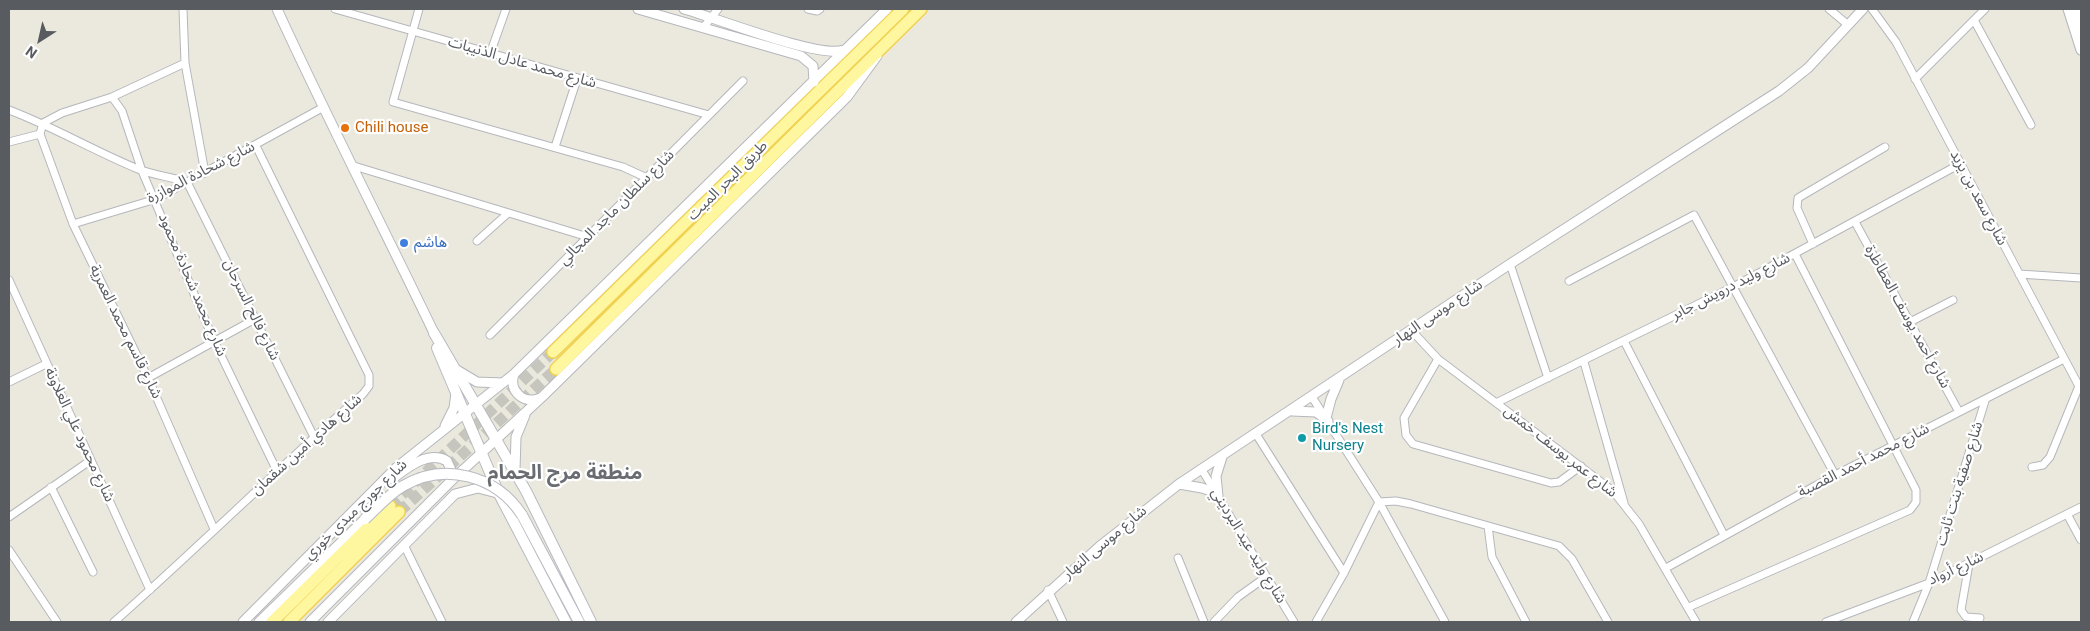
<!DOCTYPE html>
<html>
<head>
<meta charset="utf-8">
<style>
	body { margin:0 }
	#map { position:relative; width:2090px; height:631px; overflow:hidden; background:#ebe9de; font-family:Roboto,sans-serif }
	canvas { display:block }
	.frame { position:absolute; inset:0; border:10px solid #585b60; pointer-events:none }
	.north { position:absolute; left:15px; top:15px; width:50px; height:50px; -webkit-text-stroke:4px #fff; paint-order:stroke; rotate:215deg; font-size:14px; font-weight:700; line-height:20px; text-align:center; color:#585b60 }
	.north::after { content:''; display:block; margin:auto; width:18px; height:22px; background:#585b60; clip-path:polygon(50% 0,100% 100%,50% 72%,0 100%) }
</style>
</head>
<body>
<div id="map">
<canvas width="2090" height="631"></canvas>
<div class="frame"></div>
<div class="north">N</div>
</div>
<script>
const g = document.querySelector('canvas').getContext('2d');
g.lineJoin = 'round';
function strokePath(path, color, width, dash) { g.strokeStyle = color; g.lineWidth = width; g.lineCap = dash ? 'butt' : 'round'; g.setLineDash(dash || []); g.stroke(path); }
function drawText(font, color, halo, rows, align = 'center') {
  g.font = font + ' Roboto,"Noto Sans Arabic",sans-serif'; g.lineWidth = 4.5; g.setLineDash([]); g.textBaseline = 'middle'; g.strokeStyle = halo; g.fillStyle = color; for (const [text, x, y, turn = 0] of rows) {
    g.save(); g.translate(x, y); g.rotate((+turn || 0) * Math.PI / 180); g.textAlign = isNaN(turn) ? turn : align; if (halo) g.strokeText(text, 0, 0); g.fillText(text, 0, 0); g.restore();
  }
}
strokePath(new Path2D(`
	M390,506L553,352
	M399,512L556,369`), '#c6c6be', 11, [11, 5.5]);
const minor = new Path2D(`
	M183,9L185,63L205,173
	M335,9L709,115
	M419,9L393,102L623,167L647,178
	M808,9L817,11L820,9
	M1829,9L1847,24
	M1872,9L1896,42L2081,390
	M1974,20L2031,125
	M703,28L718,9
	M490,54L506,9
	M1915,79L1985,9
	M112,97L122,111L142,171L214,341L277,471
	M9,110C54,127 94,151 138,169C153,175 171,177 187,182L314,437
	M40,134L73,224L148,378L214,529
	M9,142L40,134L43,123L62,113L112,97L185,63
	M555,147L577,79
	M354,166L588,237
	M1855,222L1959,412
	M73,224L156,199L322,108
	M477,241L507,214
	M1813,244L1797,208L1798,198L1885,147
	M1510,264L1548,378
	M2019,274L2081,278
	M9,280L150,590
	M1569,281L1694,215L1835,475
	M1910,322L1953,300
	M1412,331L1438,359L1613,491L1639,524L1696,622
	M490,335L743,81
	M1624,341L1724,535
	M1438,359L1404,418L1406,435L1413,444L1551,483L1559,482L1581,466
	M1584,362L1624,503
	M148,378L255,319
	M9,382L46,364
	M1312,397L1379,502L1445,622
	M1498,402L1733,287L1960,164
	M1256,434L1344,573
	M2032,467L2043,465L2050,457L2079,386
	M1202,470L1294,622
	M51,487L93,572
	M2067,514L2081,540
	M9,517L91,460
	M1488,526L1492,557L1526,622
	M404,545L442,622
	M9,550L57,622
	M1178,558L1204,622
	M1969,564L1961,610L1966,617L1980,618
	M1666,568L1835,475L2064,359
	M1048,590L1063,622
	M1689,607L1910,510L1916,502V490L1795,254
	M114,622C198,548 278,468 363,394L369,386V375L256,146
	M1214,622L1238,597L1266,577
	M1316,622L1344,573L1379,502L1396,501L1411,504L1559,546L1572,559L1608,622
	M1826,622L1929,583L2081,507
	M1913,622L1929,583L1985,401`);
const tertiary = new Path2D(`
	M277,9C327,118 382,225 434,333
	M638,9L801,56L813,66L814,82
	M684,9C716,18 820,59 844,50
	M2068,9L2081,50
	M2077,9L2081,27
	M457,370L477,382L503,383
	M514,374C508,391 524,405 540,398
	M1292,411L1316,412L1328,421
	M1326,418L1331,399L1339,380
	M445,426L454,408L456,393
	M515,470L516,437L525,415
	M392,479C408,467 429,450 447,461L452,472L451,480
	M1179,484L1202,488L1217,493
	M1218,496L1216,476L1222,457
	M243,622L397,467L514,374L887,9
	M259,622L365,519
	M310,622L451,481L542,397L847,97L877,56
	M328,622L455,494L478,488L497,493
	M1016,622L1100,546L1179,484L1510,264L1779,91L1808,68L1863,9`);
const secondary = new Path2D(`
	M434,333L526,491L591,622
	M437,348L499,494L566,622
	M522,515L579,622`);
const primary = new Path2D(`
	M553,352L903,9
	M556,369L921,9
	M272,622L390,506
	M289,622L399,512`);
strokePath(minor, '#b5b7bc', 9);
strokePath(tertiary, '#b5b7bc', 11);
strokePath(secondary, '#b8bac1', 12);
strokePath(primary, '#f1d151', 14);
strokePath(minor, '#fff', 7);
strokePath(tertiary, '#fff', 9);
strokePath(secondary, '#fff', 10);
strokePath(primary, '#fff7a0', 11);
const secondaryBridge = new Path2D(`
	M365,519C377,508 389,494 403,486C444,462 496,475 522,515`);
strokePath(secondaryBridge, '#b8bac1', 12, []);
strokePath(secondaryBridge, '#fff', 10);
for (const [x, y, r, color] of [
	[345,128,5,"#e8710a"],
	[404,243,5,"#3f7fe0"],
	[1302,438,5,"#0f9aa8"]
]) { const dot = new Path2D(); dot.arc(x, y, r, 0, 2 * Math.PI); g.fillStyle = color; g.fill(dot); strokePath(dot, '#fff', 2); }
drawText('15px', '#585b60', '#fff', [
	["شارع محمد عادل الذنيبات",522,63,16],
	["شارع شحادة الموازرة",201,173,-27],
	["طريق البحر الميت",728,181,-45],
	["شارع سعد بن يزيد",1978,198,62],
	["شارع سلطان ماجد المجالي",617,208,-45],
	["شارع محمد شحادة محمود",192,285,67],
	["شارع وليد درويش جابر",1731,287,-27],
	["شارع فالح السرحان",251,310,64],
	["شارع موسى النهار",1438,313,-34],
	["شارع أحمد يوسف العطاطرة",1907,317,61],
	["شارع قاسم محمد العمرية",125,332,64],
	["شارع محمود علي العلاونة",79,435,65],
	["شارع هادي أمين شقمان",307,445,-42],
	["شارع عمر يوسف خمش",1560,452,38],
	["شارع محمد أحمد القصبة",1864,461,-27],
	["شارع صفية بنت ثابت",1960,484,-73],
	["شارع جورج مبدى خوري",356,510,-44],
	["شارع موسى النهار",1105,543,-40],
	["شارع وليد عيد البرديني",1248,546,59],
	["شارع أرواد",1956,569,-25]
]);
drawText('15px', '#c56008', '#fff', [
	["Chili house",355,128]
], 'left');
drawText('15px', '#366cbe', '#fff', [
	["هاشم",414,243]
], 'left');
drawText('15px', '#0d838f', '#fff', [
	["Bird's Nest",1312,429],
	["Nursery",1312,446]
], 'left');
drawText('bold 20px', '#696d72', '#fff', [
	["منطقة مرج الحمام",565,474]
]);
</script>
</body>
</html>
